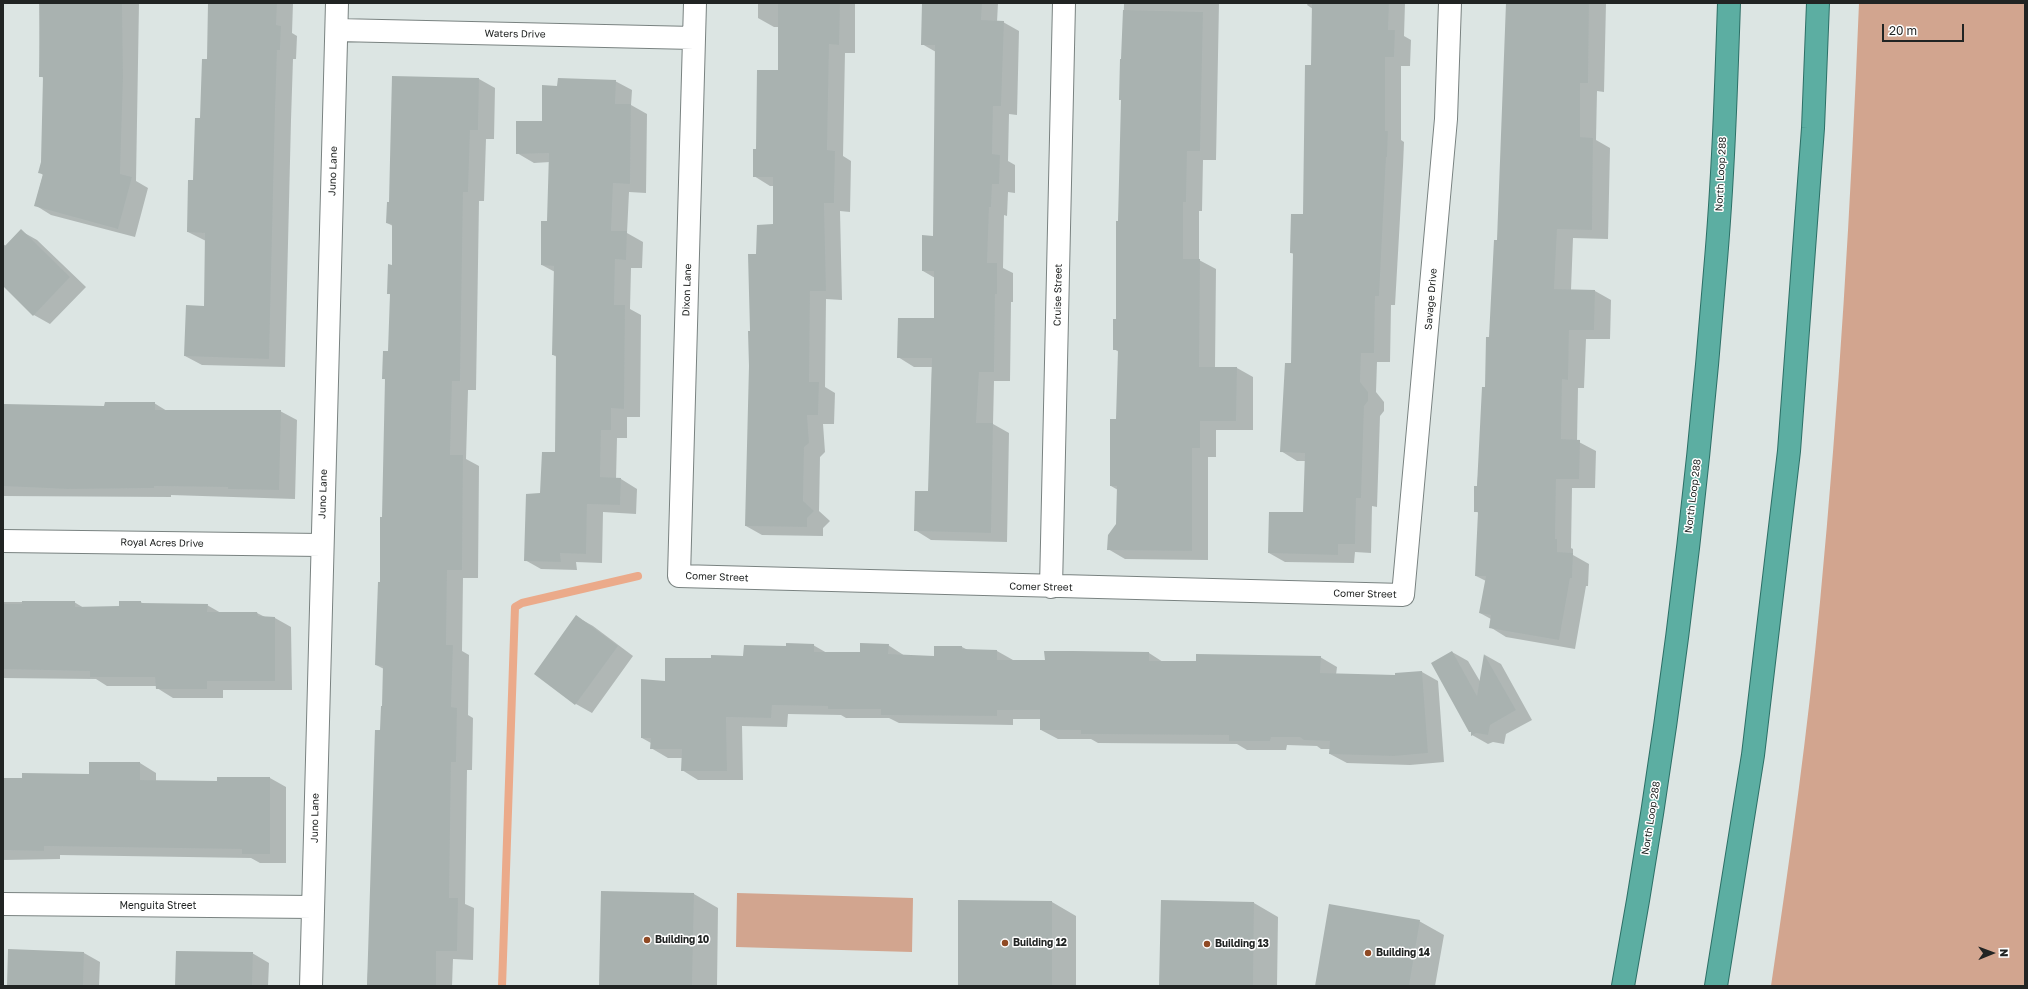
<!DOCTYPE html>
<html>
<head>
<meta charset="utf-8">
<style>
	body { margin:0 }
	#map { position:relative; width:2028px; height:989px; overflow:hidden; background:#dce5e3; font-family:"Golos Text",sans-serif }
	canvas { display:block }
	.frame { position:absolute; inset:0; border:4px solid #212423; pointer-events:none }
	.north { position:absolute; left:1972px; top:933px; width:40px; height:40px; -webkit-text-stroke:3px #fff; paint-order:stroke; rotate:89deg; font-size:11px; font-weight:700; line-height:16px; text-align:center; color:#212423 }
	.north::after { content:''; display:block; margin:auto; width:14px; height:18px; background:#212423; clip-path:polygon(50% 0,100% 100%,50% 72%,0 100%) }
	.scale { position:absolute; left:1882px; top:24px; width:82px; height:18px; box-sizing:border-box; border:2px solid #212423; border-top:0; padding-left:5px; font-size:12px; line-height:14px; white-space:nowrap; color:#212423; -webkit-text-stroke:3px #fff; paint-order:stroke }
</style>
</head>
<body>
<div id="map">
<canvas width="2028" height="989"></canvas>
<div class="frame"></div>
<div class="north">N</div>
<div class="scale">20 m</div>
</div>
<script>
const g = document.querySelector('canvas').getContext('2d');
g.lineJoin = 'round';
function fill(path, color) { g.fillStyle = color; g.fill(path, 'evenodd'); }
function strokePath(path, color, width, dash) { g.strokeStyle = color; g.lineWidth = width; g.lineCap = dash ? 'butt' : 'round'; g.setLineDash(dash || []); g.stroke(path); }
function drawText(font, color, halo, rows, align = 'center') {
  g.font = font + ' "Golos Text",sans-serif'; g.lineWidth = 3; g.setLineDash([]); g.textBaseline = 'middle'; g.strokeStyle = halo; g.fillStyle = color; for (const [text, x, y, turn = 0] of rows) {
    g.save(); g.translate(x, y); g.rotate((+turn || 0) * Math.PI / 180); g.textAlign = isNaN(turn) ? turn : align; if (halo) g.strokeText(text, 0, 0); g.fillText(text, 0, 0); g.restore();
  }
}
fill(new Path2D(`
	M1859,3H2025V986H1771C1790,858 1808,730 1820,602C1839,403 1851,203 1859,3Z
	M737,893L913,898L912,952L736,947Z`), '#d2a58f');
fill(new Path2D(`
	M39,3H139L136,181L148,188L135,237L51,215L35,205L43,175L39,172L42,162L44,78L40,76Z
	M210,3H293L292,33L297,36L296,59H293L291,120L285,367L202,365L185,356L205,307L206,241L188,232L208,60Z
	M758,3H855V53H845L843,156L851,161L850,212L840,211L842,300L826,299L825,387L835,393L834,424H823L825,452L820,457L819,511L830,521L823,528V536L762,535L746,526L751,332L757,255L774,225V186H770L754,176L757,150L779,71V27H774L758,18Z
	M923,3H998L997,22H1003L1019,31L1017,115L1009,114L1008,161L1015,165V193L1008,192L1007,216L1004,215L1003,268L1013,273V302H1011L1010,381H994L993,424L1009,433L1007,542L931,540L915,530L929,492L932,367H914L898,357L935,319V278L923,271L934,237L936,52L922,44Z
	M1124,3H1219L1216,160H1203L1202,211H1199V260L1216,269L1215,368H1237L1253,377V430H1216V457H1208V560L1125,559L1108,549L1117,524L1118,490L1111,486L1117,420L1119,352L1114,349L1117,320Z
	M1308,3H1405L1404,36L1411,40L1410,66H1401V140L1404,142L1403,166L1395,305H1391L1390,362H1377L1376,392L1384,402V411L1380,416L1377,507L1372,506L1371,553L1355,552L1354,563L1285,562L1269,553L1304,513L1306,461H1297L1281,451L1292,364L1294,254L1291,253L1304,215L1312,66L1313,9L1307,5Z
	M1510,3H1606L1604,92L1597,91L1596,140L1610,148L1608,239L1573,238L1571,290L1595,291L1611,300L1610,339H1586L1584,388H1578L1577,441L1596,451L1595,488H1572L1571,548L1573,549V555L1589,564L1588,586H1586L1575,649L1506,637L1490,627L1491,619L1480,613L1486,581L1476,576L1479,513L1475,511L1498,241Z
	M479,79L495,88L494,139H486L484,201H479L476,390H468L466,459L479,466L478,578H463L462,651L469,655L468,715L473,718L472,770H467L465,904L474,908L473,960L453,959L452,986H367L383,707L384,669L376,665L383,518L386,380L383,378L389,352L391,295L388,293L393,266V226L387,223L390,203Z
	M615,81L632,90L631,105L647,114L646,193L629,192L627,233L643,242L642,268H631L630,309L641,315L640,417H627V438H617L616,479H621L637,489L636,514L603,512L602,563L576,562L577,570L541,569L525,560L556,453L557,357L553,355L555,272L542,265L548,222L550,162L534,163L517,153L543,122L558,87Z
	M21,231L37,240L86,287L50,324L34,315L3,285V244L6,246Z
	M154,403L167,411H280L297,420L295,499L171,495V497L3,496V406L105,407Z
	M3,602H74L84,608L120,607L140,602L145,604L207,605L221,613H257L265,617L275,618L291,627L292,690H223V698H173L157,688V686H107L96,679L3,678Z
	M577,617L593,626L633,656L592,713L576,704Z
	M813,645L827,653H861L888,645L905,656L935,657V647H962L968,650L997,651L1013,660L1046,661L1073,652L1149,653L1163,662H1197L1320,657L1337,667L1336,675L1396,676L1422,672L1438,681L1444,762L1410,765L1347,763L1330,754L1331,749H1321L1317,746L1287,745L1286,750H1247L1237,744L1098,743L1091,739H1058L1041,730V719H1013V725L899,723L889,718H846L841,715L788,714L787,727L742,726L743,780H698L682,770L683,758H668L651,748V743L642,738L666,682L712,659L744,657L787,647Z
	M1452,652L1468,661L1481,683L1485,655L1501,664L1532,720L1506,734L1504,744L1493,742L1488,744L1472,735Z
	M140,763L156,773V782H218V778H270L286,787V863H260L251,858L60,855V859L3,860V779L90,775Z
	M602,892L694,894L718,908L717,986H600Z
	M959,901L1052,902L1076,916V986H959Z
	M1254,903L1278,917L1277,986H1160Z
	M1419,921L1444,935L1435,986H1316Z
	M84,953L100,962L99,986H8Z
	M252,953L269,963L268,986H175Z`), '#0003');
strokePath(new Path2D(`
	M502,986L515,607L522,603L638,576`), '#ebaa8a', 8);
fill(new Path2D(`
	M40,3H122L123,77L120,174L132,177L118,229L34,206L43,174L38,173L41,162L43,77H39Z
	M208,3H277L276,25L281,26L280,50H277L275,111L269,359L184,356L186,305L204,306L205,233L187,232L188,180H193L195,118H200L202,59H207Z
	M778,3H840L839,45L829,44L827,150L835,151L834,203H824L826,291H810L809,382H819L818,415H807L809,443L804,447L803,501L814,511L807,518V527L745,526L749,366L748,331H750L748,254H756L757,225L773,224V177H753V149H756L757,70H778Z
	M922,3H982L981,20L1004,21L1001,106H993L992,154L1000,155L999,184H992L991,207H989L987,263H997V294H995L994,372H979L976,423H993L991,533L914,531L915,491H928L932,358H897L898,318H934V271H922V235L933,236L935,45H921Z
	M1312,3H1389L1388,30H1395L1394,57H1385V131H1388L1387,157H1386L1379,296H1375L1374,353H1361L1360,382L1368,392V401L1364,406L1361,498H1356L1355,544H1338V555L1268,553L1269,512H1303L1305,453L1280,452L1285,363H1291L1293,253H1290L1291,214H1303L1305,65H1311Z
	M1506,3H1589L1588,83H1580V137L1593,138L1592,230L1557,229L1554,289L1595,290L1594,330H1569L1568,380L1562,379L1561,439L1580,440L1579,479H1556L1555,539H1557V552L1573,553L1572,578H1570L1559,640L1489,628L1491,615L1479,613L1486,576H1475L1478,512H1474V486H1477L1482,387H1485L1486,337H1489L1494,240H1497Z
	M1123,10L1203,12L1200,151H1187L1186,202H1183V259H1200L1199,367H1237L1236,421H1200V448H1192V551L1107,550L1108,535L1116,524L1117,486H1110V419H1116L1118,350H1113V319H1116V221H1118L1121,100H1119L1120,59H1121Z
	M392,76L479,78L478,130H470L468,192H463L460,381H452L450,455H463L462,570H447L446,645H453L451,707L457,708L456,762H451L449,898H458L457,951H436V986H367L375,730H380L381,706H382L383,666L375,665L378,582H380V517H382L385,379H382L383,351H388L390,294H387L388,264L392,265V224L386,223L387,202H389Z
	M558,78L616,80L615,104H631L630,184L613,183L611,231H627L626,260L615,259L614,305H625L624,409L611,408V430H601L600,477L621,478L620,505L587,504L586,554L560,553L561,562L524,561L526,494L540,493L542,452H555L556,355H552L554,266L541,265V221H547L549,153L516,154V121H542V85L557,86Z
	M21,229L70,277L33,316L3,286V248Z
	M105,402H155V410H281L279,490L228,489V487L154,486V488L68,489L3,486V404L104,406Z
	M22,601H75V607L119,606V601H141V603L208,604L207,612H257L258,616L275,617V681H207V689H156L155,677H90V671L3,669V604H22Z
	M576,615L618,646L575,705L534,674Z
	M786,643L814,644V652H860V643L889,644L888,654L934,656V646H962V649L997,650V660H1045L1044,651H1073L1149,652V661H1196V654L1321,656L1320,673L1395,675V673L1422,671L1428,753L1394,756L1329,754L1330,741L1304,740L1300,737H1271L1270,741H1229V735L1081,734V730H1040V710H997V716L881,715V709H828V706L772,705L771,718L726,717L727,771H681L682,749H650L651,738H641V679L665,681V658H711V655L743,656L744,645L786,646Z
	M1452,651L1477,696L1484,654L1516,710L1490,725L1488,735L1476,733L1471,736V732H1469L1431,663Z
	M89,762H140V780L217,781V777H270V854H242V849L44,846V851L3,850V778H22V773L89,774Z
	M601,891L694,893L692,986H599Z
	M958,900L1052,901V986H958Z
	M1161,900L1254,902L1253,986H1159Z
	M1329,904L1420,920L1409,986H1315Z
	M8,949L84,952L83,986H7Z
	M176,951L253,952L252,986H175Z`), '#a9b2b0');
const minor = new Path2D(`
	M695,3L679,576L1403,595L1446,119L1450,3
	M337,30L694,38
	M3,541L321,545
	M1051,587L1064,3
	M3,904L313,907
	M311,986L337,3`);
const trunk = new Path2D(`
	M1623,986C1666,750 1696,511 1715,271C1723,182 1726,92 1729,3
	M1716,986L1753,755L1789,451L1813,128L1818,3`);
strokePath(minor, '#798280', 24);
strokePath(trunk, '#2d7067', 24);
strokePath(minor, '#fff', 22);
strokePath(trunk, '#5caea2', 22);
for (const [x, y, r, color] of [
	[647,940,4,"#904a24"],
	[1005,943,4,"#904a24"],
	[1207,944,4,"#904a24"],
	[1368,953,4,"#904a24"]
]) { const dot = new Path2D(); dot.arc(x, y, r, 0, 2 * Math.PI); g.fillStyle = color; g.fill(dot); strokePath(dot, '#fff', 1.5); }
drawText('10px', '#212423', '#fff', [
	["Waters Drive",515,34,1],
	["Juno Lane",333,171,-88],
	["North Loop 288",1721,174,-87],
	["Dixon Lane",687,290,-88],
	["Cruise Street",1058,295,-89],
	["Savage Drive",1431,299,-85],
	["Juno Lane",323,494,-88],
	["North Loop 288",1693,496,-83],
	["Royal Acres Drive",162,543,1],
	["Comer Street",717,577,2],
	["Comer Street",1041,587,1],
	["Comer Street",1365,594,1],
	["Juno Lane",315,818,-89],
	["North Loop 288",1651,818,-81],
	["Menguita Street",158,906]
]);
drawText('bold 10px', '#212423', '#fff', [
	["Building 10",655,940],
	["Building 12",1013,943],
	["Building 13",1215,944],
	["Building 14",1376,953]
], 'left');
</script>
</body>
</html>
